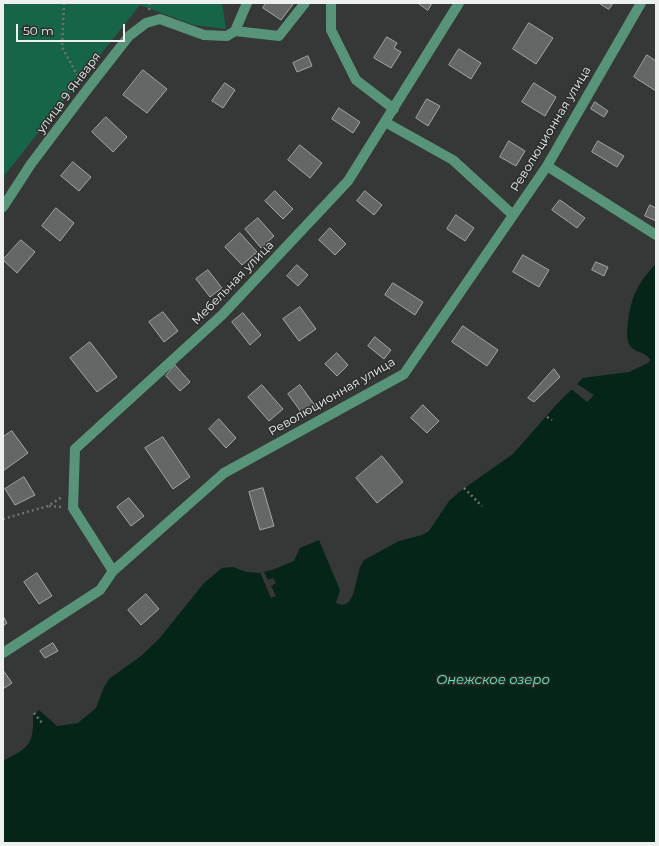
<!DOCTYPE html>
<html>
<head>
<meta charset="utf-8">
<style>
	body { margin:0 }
	#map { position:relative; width:659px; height:846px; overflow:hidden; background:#353837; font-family:Montserrat,sans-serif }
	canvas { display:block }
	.frame { position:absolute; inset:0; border:4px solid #edf0ee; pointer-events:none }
	.scale { position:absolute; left:16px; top:24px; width:109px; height:18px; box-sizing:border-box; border:2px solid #edf0ee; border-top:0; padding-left:5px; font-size:12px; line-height:14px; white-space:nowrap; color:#edf0ee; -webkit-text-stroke:3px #2b2e2c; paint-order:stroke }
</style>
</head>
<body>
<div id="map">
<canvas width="659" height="846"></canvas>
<div class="frame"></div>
<div class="scale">50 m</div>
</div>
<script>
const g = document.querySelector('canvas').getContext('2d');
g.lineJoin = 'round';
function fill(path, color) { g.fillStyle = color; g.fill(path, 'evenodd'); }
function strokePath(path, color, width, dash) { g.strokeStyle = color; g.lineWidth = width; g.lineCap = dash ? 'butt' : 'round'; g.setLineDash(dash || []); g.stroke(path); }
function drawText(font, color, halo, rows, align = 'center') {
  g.font = font + ' Montserrat,sans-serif'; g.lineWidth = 3; g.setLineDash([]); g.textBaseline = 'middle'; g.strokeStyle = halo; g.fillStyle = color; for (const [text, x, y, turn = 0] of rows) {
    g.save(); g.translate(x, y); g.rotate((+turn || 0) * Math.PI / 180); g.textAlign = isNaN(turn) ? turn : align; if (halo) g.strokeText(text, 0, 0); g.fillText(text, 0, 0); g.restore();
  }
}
fill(new Path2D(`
	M3,3H222L226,29L194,25L140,5L3,177Z`), '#176549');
fill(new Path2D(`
	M656,264V843H3V761C28,748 34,745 33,716L39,710L57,726L78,723L96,708L104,687L109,679L141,656L159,639L204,583L222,568L233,567L246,572L258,573L272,570L294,561L300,548L319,540L340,590L336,603L342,605L348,603L353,595L360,567L364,560L399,541L422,535L429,531L449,501L459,492L513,454L557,404L583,378L629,372L648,363L650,360C645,350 634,354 629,344C626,337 627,329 628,322C631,297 638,282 656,264Z`), '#052519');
fill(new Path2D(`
	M577,384L594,395L587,402L571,389Z
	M260,572H264L268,580L273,578L276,583L271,586L276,596L271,598Z`), '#353837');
const building = new Path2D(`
	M266,3H294L281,20L263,8Z
	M418,3H432L428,10Z
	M599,3H613L609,9Z
	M529,23L553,38L536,64L513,49Z
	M387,37L397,43L394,48L401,52L391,68L374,58Z
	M459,49L481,63L471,79L449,65Z
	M647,55L656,61V91L634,77Z
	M308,56L312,66L297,72L293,63Z
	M143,70L167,89L147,113L123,95Z
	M225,83L235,90L223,108L212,101Z
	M534,83L556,97L545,116L522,102Z
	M427,99L440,106L428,126L416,118Z
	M595,102L608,111L604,117L591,109Z
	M339,108L360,122L353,133L332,119Z
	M106,117L127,137L113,152L92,132Z
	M509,141L525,151L516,166L500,157Z
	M598,141L624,156L617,167L592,152Z
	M300,145L322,163L310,178L288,160Z
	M73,162L91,177L79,191L61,176Z
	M275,191L293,209L283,219L265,201Z
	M365,191L382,205L374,215L357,201Z
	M560,200L585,218L577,228L552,210Z
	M650,205L656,208V221L645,216Z
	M56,208L74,223L60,241L42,226Z
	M456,215L474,228L465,241L447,229Z
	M258,218L274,236L261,248L245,229Z
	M330,228L346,244L335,255L319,240Z
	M240,233L257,252L242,265L225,247Z
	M21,240L35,252L17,273L3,260Z
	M523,255L549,270L539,287L513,272Z
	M596,262L608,267L604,276L592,270Z
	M297,265L308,275L298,286L287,276Z
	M208,270L222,288L210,297L196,279Z
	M393,283L423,302L415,315L385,295Z
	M300,307L316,329L299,341L283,319Z
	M163,312L178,331L164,342L149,322Z
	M243,313L261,335L250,345L232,322Z
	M463,326L498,350L487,366L452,342Z
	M375,337L391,350L384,359L368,346Z
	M90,342L117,377L97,392L70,358Z
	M337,353L348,365L337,376L325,364Z
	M175,365L190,382L180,391L166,376Z
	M554,369L560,377L534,402L528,398Z
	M262,385L283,409L269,421L248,397Z
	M300,385L316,407L304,416L288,394Z
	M423,405L439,421L427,433L411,418Z
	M219,419L236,438L226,448L209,429Z
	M12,431L28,453L3,471V437Z
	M163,437L190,477L173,489L145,448Z
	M382,456L403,482L377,503L356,478Z
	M24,477L35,495L15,505L5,489Z
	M263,488L274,526L260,530L249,492Z
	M129,498L144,516L131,526L117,507Z
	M37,573L52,596L39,604L24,582Z
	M146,594L159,609L141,625L128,610Z
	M3,616L7,623L3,626Z
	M53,643L58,651L45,658L40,651Z
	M3,670L12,683L3,689Z`);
fill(building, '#636765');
strokePath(building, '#a2a6a4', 1);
strokePath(new Path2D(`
	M64,3L62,47L80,80
	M149,10L150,3
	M547,417L552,420
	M464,488L482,506
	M49,506L62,507
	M3,519L48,506L62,497
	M34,713L42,723`), '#6f7271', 2.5, [2, 3]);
strokePath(new Path2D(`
	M331,3V30L356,80L394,109
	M235,31L279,36L305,3
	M385,122L453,160L513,215
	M547,166L656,235
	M3,207L31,164L86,91L129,36L146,23L160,19L204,35L227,36L235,31L247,3
	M113,571L73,508L75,449L222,315L348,181L459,3
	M3,653L100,590L113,571L224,473L404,374L547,166L641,3`), '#579479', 10);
drawText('12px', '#edf0ee', '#2b2e2c', [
	["улица 9 Января",69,93,-53],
	["Революционная улица",551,129,-59],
	["Мебельная улица",233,283,-46],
	["Революционная улица",332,397,-30]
]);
drawText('italic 13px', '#67edb8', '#2b2e2c', [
	["Онежское озеро",493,680]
]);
</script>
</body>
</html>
